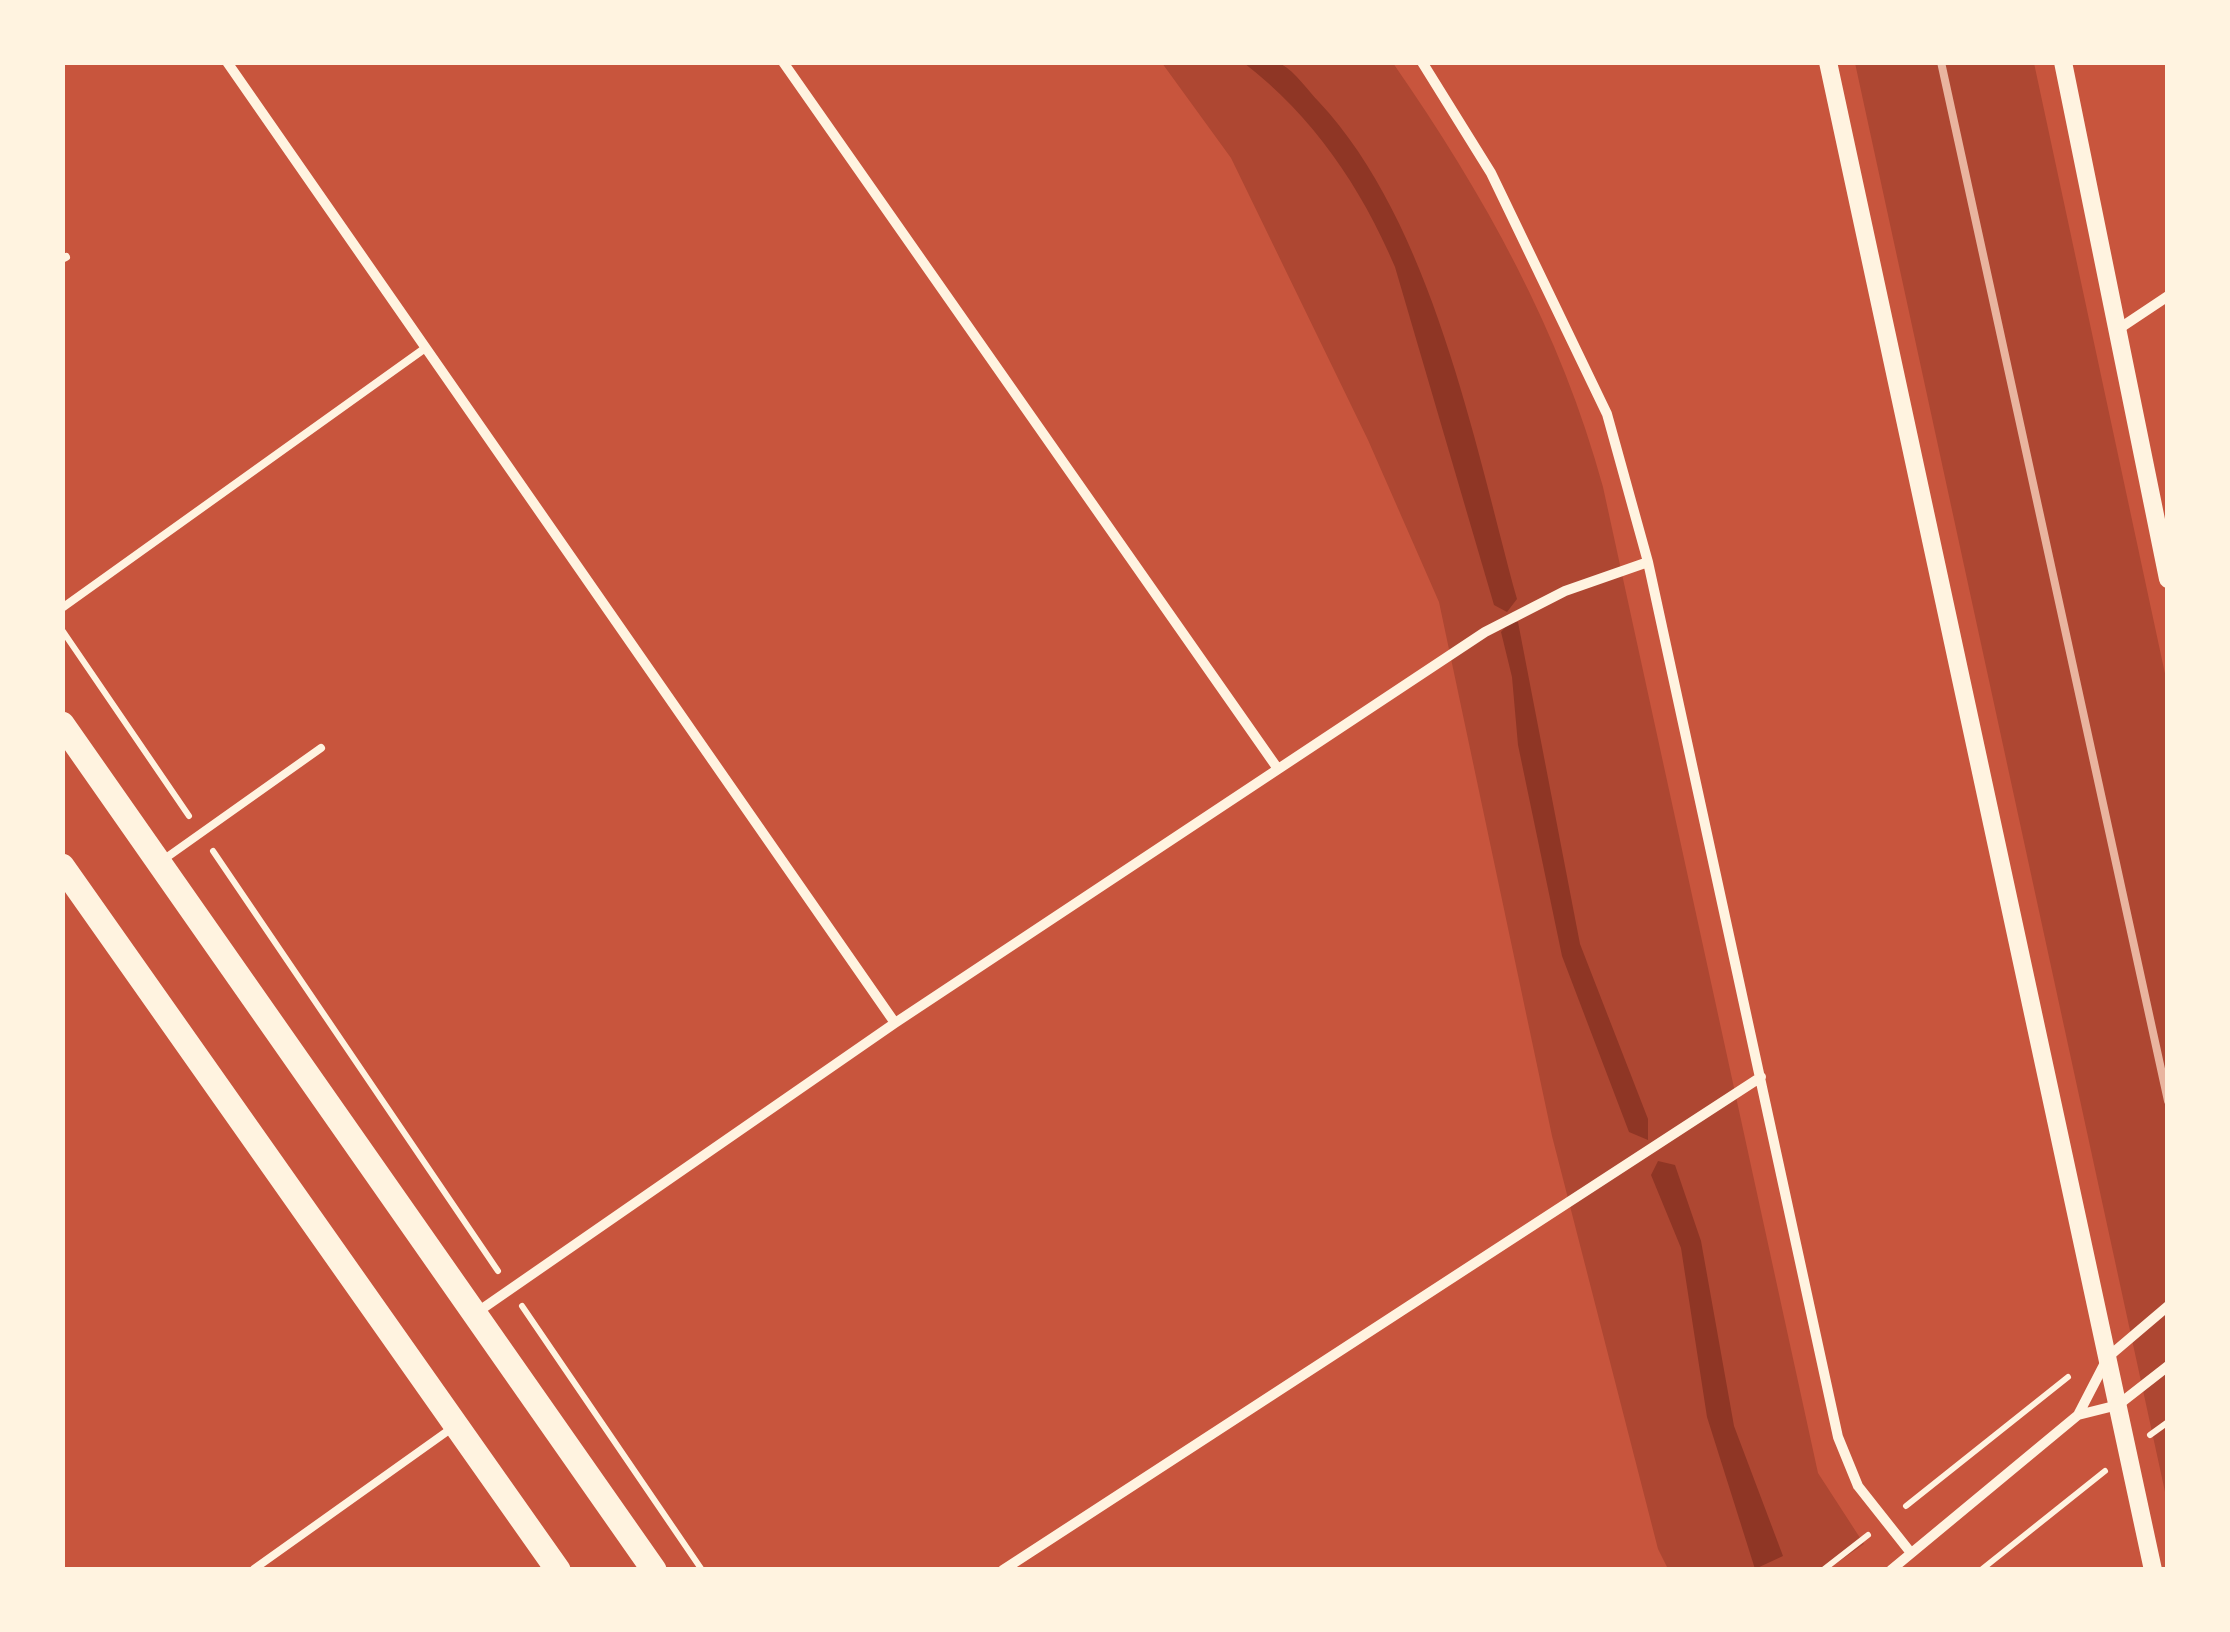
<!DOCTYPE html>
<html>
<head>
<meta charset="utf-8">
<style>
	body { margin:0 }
	#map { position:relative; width:2230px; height:1632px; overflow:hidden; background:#c8553d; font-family:"Exo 2",sans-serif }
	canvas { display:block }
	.frame { position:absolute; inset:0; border:65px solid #fff3e0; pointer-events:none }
</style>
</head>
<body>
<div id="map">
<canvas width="2230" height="1632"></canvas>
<div class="frame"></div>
</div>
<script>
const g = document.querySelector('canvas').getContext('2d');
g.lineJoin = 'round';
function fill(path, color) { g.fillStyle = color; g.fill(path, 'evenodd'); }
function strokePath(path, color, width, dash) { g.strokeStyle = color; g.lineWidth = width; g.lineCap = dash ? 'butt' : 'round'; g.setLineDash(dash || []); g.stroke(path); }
fill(new Path2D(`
	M1162,63H1393C1484,194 1561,332 1603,487L1818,1473L1864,1544L1828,1569H1668L1658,1549L1552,1136L1439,602L1368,440L1231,158Z
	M1855,63H2034L2167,683V1501Z`), '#ae4732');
fill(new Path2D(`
	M1244,63C1255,62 1272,60 1281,64C1296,72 1308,91 1319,102C1432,223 1474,441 1517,599L1507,612L1494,605L1395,267C1361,187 1313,116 1244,63Z
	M1510,622H1518L1580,944L1648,1119V1140L1629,1132L1562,956L1518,745L1512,677L1501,632Z
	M1658,1161L1675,1165L1701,1241L1734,1426L1783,1556L1755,1569L1707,1417L1681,1248L1651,1175Z`), '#8f3625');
strokePath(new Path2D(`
	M62,630L189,816
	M213,851L498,1271
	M522,1306L702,1570
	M2150,1435L2168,1422
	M1906,1506L2068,1377
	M1823,1570L1868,1535
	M1981,1570L2105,1471`), '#fff3e0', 6);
strokePath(new Path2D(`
	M62,259L66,257
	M62,608L424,349
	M163,860L321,748
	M254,1569L452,1428`), '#fff3e0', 8);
strokePath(new Path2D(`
	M227,62L895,1023
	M783,62L1278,769
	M1422,62L1491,173L1607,414L1648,562L1838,1437L1858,1486L1911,1553
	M2117,330L2168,296
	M476,1313L895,1023L1485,632L1565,591L1648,562
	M2078,1415L2118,1405L2168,1366
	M1003,1570L1761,1077
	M1891,1570L2078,1415L2108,1357L2168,1306`), '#fff3e0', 10);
strokePath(new Path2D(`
	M1828,62L2153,1570
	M2063,62L2168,579`), '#fff3e0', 18);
strokePath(new Path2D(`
	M62,724L654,1570
	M62,866L558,1570`), '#fff3e0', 25);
strokePath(new Path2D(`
	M1941,62L2168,1101`), '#e9b49f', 8);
</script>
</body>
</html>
